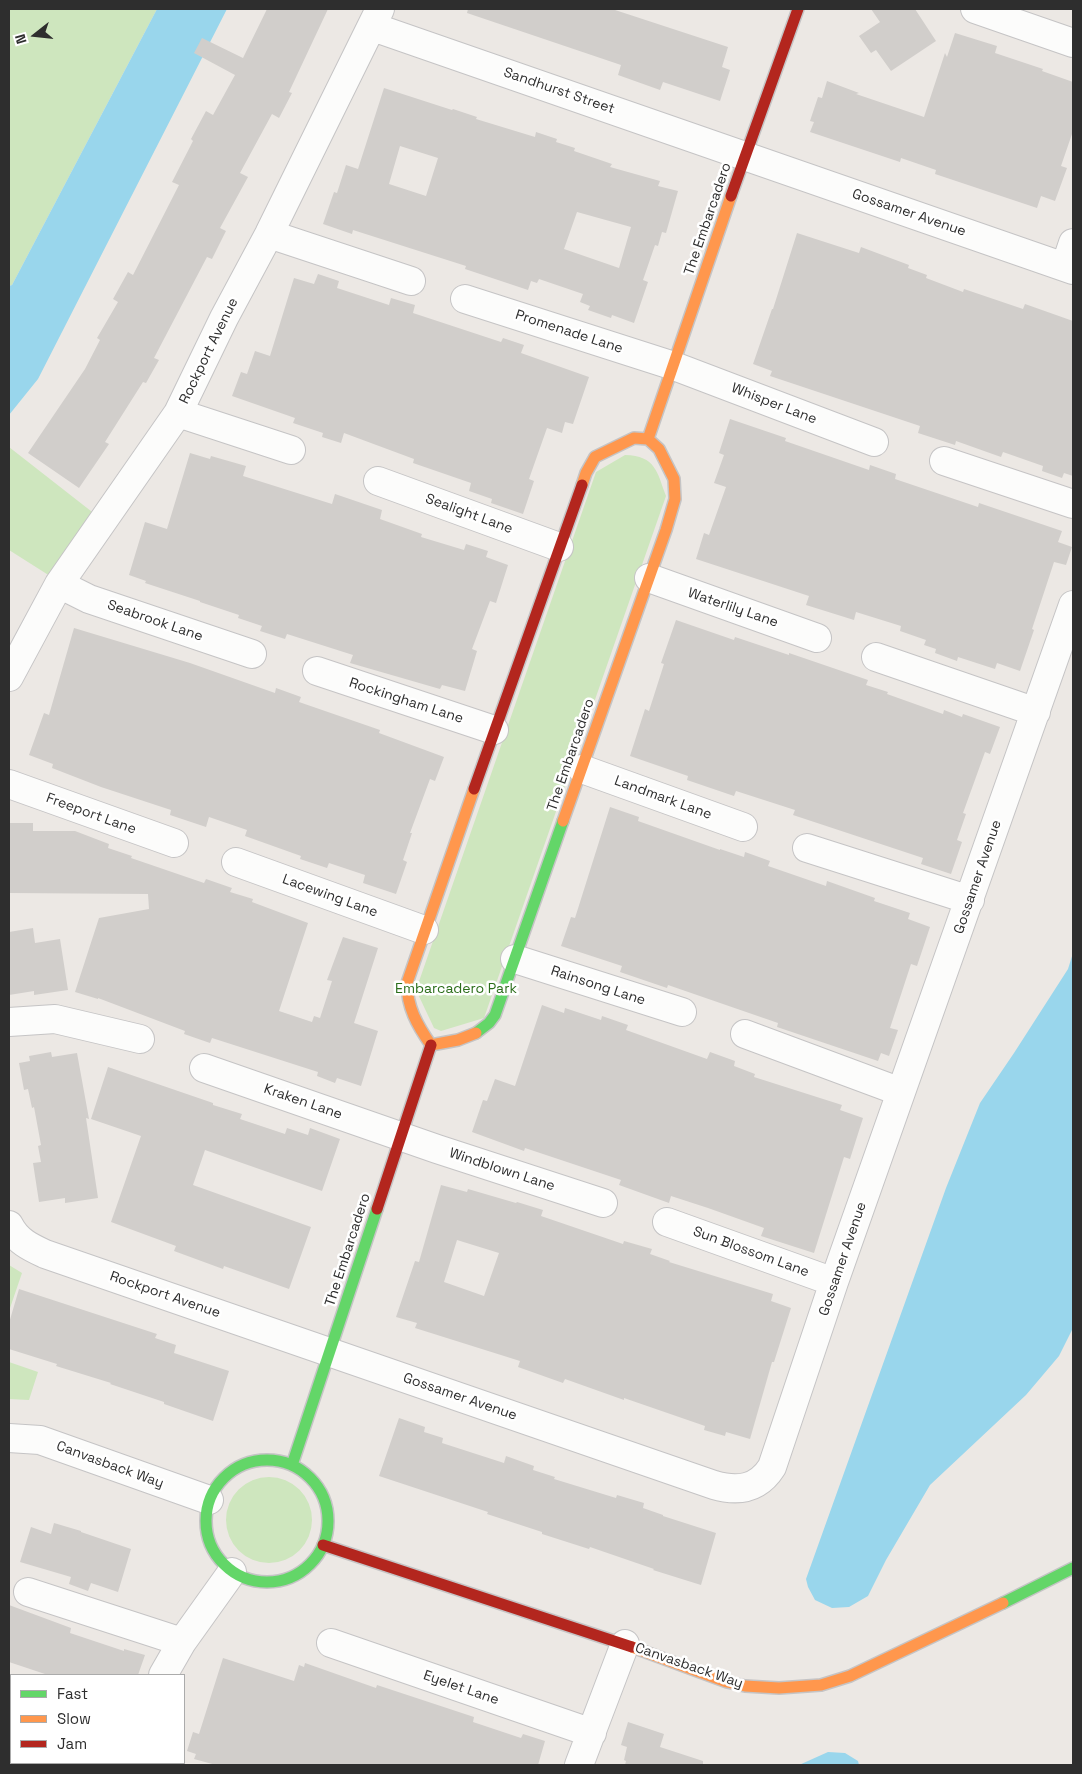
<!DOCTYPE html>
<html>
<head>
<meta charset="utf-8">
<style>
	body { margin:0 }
	#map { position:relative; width:1082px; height:1774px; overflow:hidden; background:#ece8e4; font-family:"Space Grotesk",sans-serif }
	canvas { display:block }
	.frame { position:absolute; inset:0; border:10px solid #2e2e2e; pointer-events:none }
	.legend { position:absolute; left:10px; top:1674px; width:175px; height:90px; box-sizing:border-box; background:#fff; border:1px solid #ababab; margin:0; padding:6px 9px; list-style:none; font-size:15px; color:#2e2e2e }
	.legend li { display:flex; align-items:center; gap:10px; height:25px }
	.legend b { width:25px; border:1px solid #ababab }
	.north { position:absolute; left:10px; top:10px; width:50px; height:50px; -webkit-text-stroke:4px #fff; paint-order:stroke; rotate:254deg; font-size:14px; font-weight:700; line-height:20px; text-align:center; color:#2e2e2e }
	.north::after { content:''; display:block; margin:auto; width:18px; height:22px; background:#2e2e2e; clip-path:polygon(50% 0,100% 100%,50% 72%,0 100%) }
</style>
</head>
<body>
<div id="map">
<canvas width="1082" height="1774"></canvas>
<div class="frame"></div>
<ul class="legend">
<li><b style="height:6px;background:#63d668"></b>Fast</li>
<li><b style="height:6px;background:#ff974d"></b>Slow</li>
<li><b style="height:6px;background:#b3261e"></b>Jam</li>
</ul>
<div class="north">N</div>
</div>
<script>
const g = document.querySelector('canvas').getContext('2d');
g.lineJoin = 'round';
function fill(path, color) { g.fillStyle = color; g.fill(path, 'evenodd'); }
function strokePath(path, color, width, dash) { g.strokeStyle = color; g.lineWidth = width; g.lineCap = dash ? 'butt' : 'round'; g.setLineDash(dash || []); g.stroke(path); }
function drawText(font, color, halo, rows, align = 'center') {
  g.font = font + ' "Space Grotesk",sans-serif'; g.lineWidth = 5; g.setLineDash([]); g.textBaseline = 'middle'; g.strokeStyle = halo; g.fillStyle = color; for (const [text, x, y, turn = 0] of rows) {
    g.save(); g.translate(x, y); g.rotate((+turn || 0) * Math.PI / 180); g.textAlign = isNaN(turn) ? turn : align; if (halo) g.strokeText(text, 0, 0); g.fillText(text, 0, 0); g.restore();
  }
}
fill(new Path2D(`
	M9,9H157L12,285L9,286Z
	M9,447L96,515L50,576L9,550Z
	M625,455C656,456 657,472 666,496L484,1018L441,1031L434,1028L416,990L596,472Z
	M9,1265L22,1273L9,1311Z
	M9,1362L38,1372L29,1400L9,1399Z
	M226 1520a43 43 0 1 1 86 0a43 43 0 1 1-86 0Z`), '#cee6be');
fill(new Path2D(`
	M157,9H227L38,379L9,415V286L12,285Z
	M1073,953V1328L1059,1356L1026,1395L930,1485L886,1560L868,1596L849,1607L832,1608L815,1600L808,1587L806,1579L946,1188L980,1103L1014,1053L1068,969Z
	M828,1752L845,1753L858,1761L859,1765H799Z`), '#99d6ec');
fill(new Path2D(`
	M267,9H328L289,92L292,93L279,118L272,114L240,173L248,177L220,228L226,231L212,259L207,257L154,358L159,360L146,383L143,382L105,442L109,444L79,488L28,453L85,369L100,340L97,338L118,302L113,299L128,272L133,275L179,185L172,182L193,141L191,139L206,111L213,115L235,75L194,53L202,38L243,58Z
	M468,9H612L728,47L722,67L730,70L720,101L663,82L660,90L618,75L621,65L467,13Z
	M871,9H915L936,41L891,71L876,50L871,53L859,36L880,22Z
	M955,33L997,46L995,53L1043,69L1042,71L1073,82V131L1061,166L1067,168L1055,201L1041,196L1037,208L935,174L936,170L901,158L900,162L810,132L814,122L810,121L818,97L822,98L827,81L859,93L856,94L924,117L945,53L947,57Z
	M384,88L452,110L453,109L477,117L476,119L535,137L536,132L557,139L556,142L575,148L574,151L612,164L610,167L660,181L658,186L678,191L666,233L662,232L658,246L655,245L643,280L648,282L634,323L612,315L611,318L588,310L590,306L580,302L583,294L539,279L537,283L531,281L528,290L465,269L466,266L353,230L352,234L323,224L334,192L337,193L346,165L358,169ZM400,146L438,158L426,196L389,184ZM577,212L631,227L619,268L564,249Z
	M797,233L859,253L861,247L909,265L908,268L927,275L926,278L963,292L964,289L1023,309L1025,304L1073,321V476L1064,473L1062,478L1042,471L1043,466L1003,452L1001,457L956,441L955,445L918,433L920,426L770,376L772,371L753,364L772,309H773Z
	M318,274L339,281L337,288L389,305L391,298L415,305L413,313L501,342L503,338L524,345L521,353L589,377L573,424L565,422L562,433L547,428L529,479L534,481L523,514L491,503L492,499L469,491L471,483L413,463L414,459L344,433L341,443L322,437L323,433L293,423L295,418L232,396L241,372L247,374L255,351L270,356L294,278L314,284Z
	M730,419L786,438L785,441L869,470L870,465L896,474L895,479L978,507L979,503L1062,531L1058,542L1072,547L1066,565L1054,562L1032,629L1034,630L1020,671L997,663L995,669L958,657L957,661L935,653L936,649L924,645L926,640L900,631L901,626L856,612L854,620L806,605L809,596L696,559L704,533L709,535L726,487L714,483L724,455L719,453Z
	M190,453L210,459L211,456L246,466L243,476L332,504L335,494L382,510L380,519L422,534L421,537L464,550L466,544L488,551L486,557L508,565L496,603L490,601L472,649L477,651L465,691L442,685L440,689L350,663L353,655L287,634L285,639L260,631L262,626L238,618L239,615L200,602V601L145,583L146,581L129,575L145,522L167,529Z
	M676,620L734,640L735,637L789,655V653L868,680L866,685L888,692L887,694L943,714L944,710L962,717L963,714L1000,727L990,754L985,752L963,813L966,814L957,840L962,842L951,874L921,864L923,858L793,815L795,810L736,791L734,796L687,780L688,776L630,756L645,709L649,711L664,664L661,663Z
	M74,628L190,663L275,693L276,688L301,697L299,702L380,730L379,733L444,757L435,781L430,779L410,833H412L403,860L407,862L396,894L363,883L365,875L329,863L327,868L300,859L301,856L245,836L247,830L209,817L206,827L170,815L171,810L101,787L52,768L53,764L29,755L44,713L49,715Z
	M610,807L639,817L638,821L720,850V849L744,857L745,852L770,861L768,866L826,886L827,881L875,898L874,901L910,913L908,919L930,927L917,966L911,964L890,1028L898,1030L889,1056L881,1053L878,1061L777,1027L778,1023L668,985L667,988L620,972L622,966L561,946L571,917L575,918Z
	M9,823H33V831H75L109,844L108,848L132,856L131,858L204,883L206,879L232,888L230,892L253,899L252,902L308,923L279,1011L312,1022L314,1016L320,1018L332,981L327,980L343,937L378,948L354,1023L378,1031L361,1086L337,1078L335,1083L317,1076L318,1072L212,1038L210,1043L184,1034L185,1031L98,998V999L75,992L99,918L149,909L148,894L9,893Z
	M33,928L35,943L60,939L68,990L34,995V991L9,995V932Z
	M542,1005L564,1013L565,1008L601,1020L602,1016L628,1025L626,1030L707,1059L710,1052L735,1061L734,1066L755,1074L754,1077L842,1105L840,1110L863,1118L850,1159L844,1157L814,1253L761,1236L764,1228L708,1208L671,1196L669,1203L619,1185L621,1180L525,1148L524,1151L472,1132L483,1100L487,1101L495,1079L515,1086Z
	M51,1052L52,1057L77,1053L89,1119L86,1118L98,1198L65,1203V1198L39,1202L33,1163L41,1162L38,1146L41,1145L34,1107L32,1108L28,1089L24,1090L19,1063L30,1061L29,1056Z
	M108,1067L213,1103V1105L242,1114L240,1119L285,1134L287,1128L308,1135L310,1128L340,1139L322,1191L205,1150L193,1185L311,1227L289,1289L224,1266L223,1269L174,1251L176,1246L111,1222L141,1136L91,1119Z
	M441,1185L467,1192L468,1189L516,1203L517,1202L543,1210L541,1216L623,1244L624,1241L652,1249L650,1254L670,1261L669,1262L773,1294L771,1301L791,1308L774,1362H772L750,1439L726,1432L725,1436L704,1430L705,1426L624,1398V1400L565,1379L563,1383L518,1367L520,1361L415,1328L417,1323L396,1317L415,1261L419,1262ZM457,1240L499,1253L484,1296L444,1282Z
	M19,1289L157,1334L155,1338L176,1345L174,1353L229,1371L213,1421L164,1404V1402L110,1384L111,1383L56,1366L57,1364L9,1349V1323Z
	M399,1418L425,1427L424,1432L443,1438L442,1443L504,1463L506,1456L534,1466L533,1470L555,1477L554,1479L616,1498L617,1495L644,1503L643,1508L663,1515V1516L716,1533L701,1585L653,1570L654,1569L590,1547L589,1549L542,1534V1532L487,1514L488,1512L379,1476Z
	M54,1523L81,1531V1532L131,1549L118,1592L91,1583L88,1591L69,1584L71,1577L20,1562L31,1527L51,1534Z
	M9,1605L71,1628L70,1633L124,1651V1649L145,1655L138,1675H48L9,1662Z
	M223,1658L294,1681L299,1665L304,1667L305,1663L376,1688L377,1685L474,1717L473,1722L521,1738L523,1734L545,1741L538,1765H216L194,1759L196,1754L187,1751L193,1732L199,1734Z
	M628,1722L664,1734L660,1747L703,1761V1765H625L626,1761L624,1760L627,1747L621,1745Z`), '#d1cecb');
const street = new Path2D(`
	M975,9L1073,43
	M373,27L1073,270
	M269,234L411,281
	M1065,267L1073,243
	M465,299L674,366L874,442
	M178,413L291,450
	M944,461L1073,504
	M378,481L559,547
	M649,578L817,638
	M59,584L89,599L252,654
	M876,657L1036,712
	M317,671L494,730
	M9,677L59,584L178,413L224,318L269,234L380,9
	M582,769L743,827
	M9,784L174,843
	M807,848L970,900
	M236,862L424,930
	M515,959L682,1012
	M9,1022L55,1019L140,1039
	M745,1034L901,1092
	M204,1068L437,1149L603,1203
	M667,1222L834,1282
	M9,1225C17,1241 30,1247 45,1254L714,1485C738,1492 758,1489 772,1467L834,1282L1073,605
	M9,1438L40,1440L209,1500
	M28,1592L182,1642
	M331,1643L592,1733
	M163,1675L182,1642L232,1572
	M153,1763L161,1765
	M133,1765L134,1763
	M579,1765L625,1644`);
const fast = new Path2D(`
	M476,1033L489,1023L495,1015L563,821
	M206 1521a61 61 0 1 1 122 0a61 61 0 1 1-122 0Z
	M292,1465L377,1209
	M1003,1603L1073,1568`);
const slow = new Path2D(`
	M648,439L731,196
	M582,485L586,473L595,457L634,438
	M474,789L407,983C407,1007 417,1025 431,1045L458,1040L476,1033
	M563,821L666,530L675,499L674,479L659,449L648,439L634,438
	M632,1647L727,1682L745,1686L779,1688L821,1685L850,1676L1003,1603`);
const jam = new Path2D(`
	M731,196L798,9
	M474,789L582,485
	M377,1209L431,1045
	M323,1545L632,1647`);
strokePath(street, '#c5c4c5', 30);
strokePath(fast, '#c5c4c5', 14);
strokePath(slow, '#c5c4c5', 14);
strokePath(jam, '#c5c4c5', 14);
strokePath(street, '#fcfcfb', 28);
strokePath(fast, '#63d668', 11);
strokePath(slow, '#ff974d', 11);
strokePath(jam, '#b3261e', 11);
drawText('14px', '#2e2e2e', '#fff', [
	["Sandhurst Street",559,91,19],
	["Gossamer Avenue",909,213,19],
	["The Embarcadero",708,219,-71],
	["Promenade Lane",569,332,18],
	["Rockport Avenue",209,351,-64],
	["Whisper Lane",774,404,21],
	["Sealight Lane",469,514,20],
	["Waterlily Lane",733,608,19],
	["Seabrook Lane",155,621,19],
	["Rockingham Lane",406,701,18],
	["The Embarcadero",571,755,-71],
	["Landmark Lane",663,798,20],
	["Freeport Lane",91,814,20],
	["Gossamer Avenue",978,877,-71],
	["Lacewing Lane",330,896,20],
	["Rainsong Lane",598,986,18],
	["Kraken Lane",303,1102,19],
	["Windblown Lane",502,1170,18],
	["The Embarcadero",348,1250,-72],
	["Sun Blossom Lane",751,1252,20],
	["Gossamer Avenue",843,1259,-71],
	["Rockport Avenue",165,1295,19],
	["Gossamer Avenue",460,1397,19],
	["Canvasback Way",110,1465,20],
	["Canvasback Way",689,1666,19],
	["Eyelet Lane",461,1688,19]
]);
drawText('14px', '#2c6e1b', '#fff', [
	["Embarcadero Park",456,989]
]);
</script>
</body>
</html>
